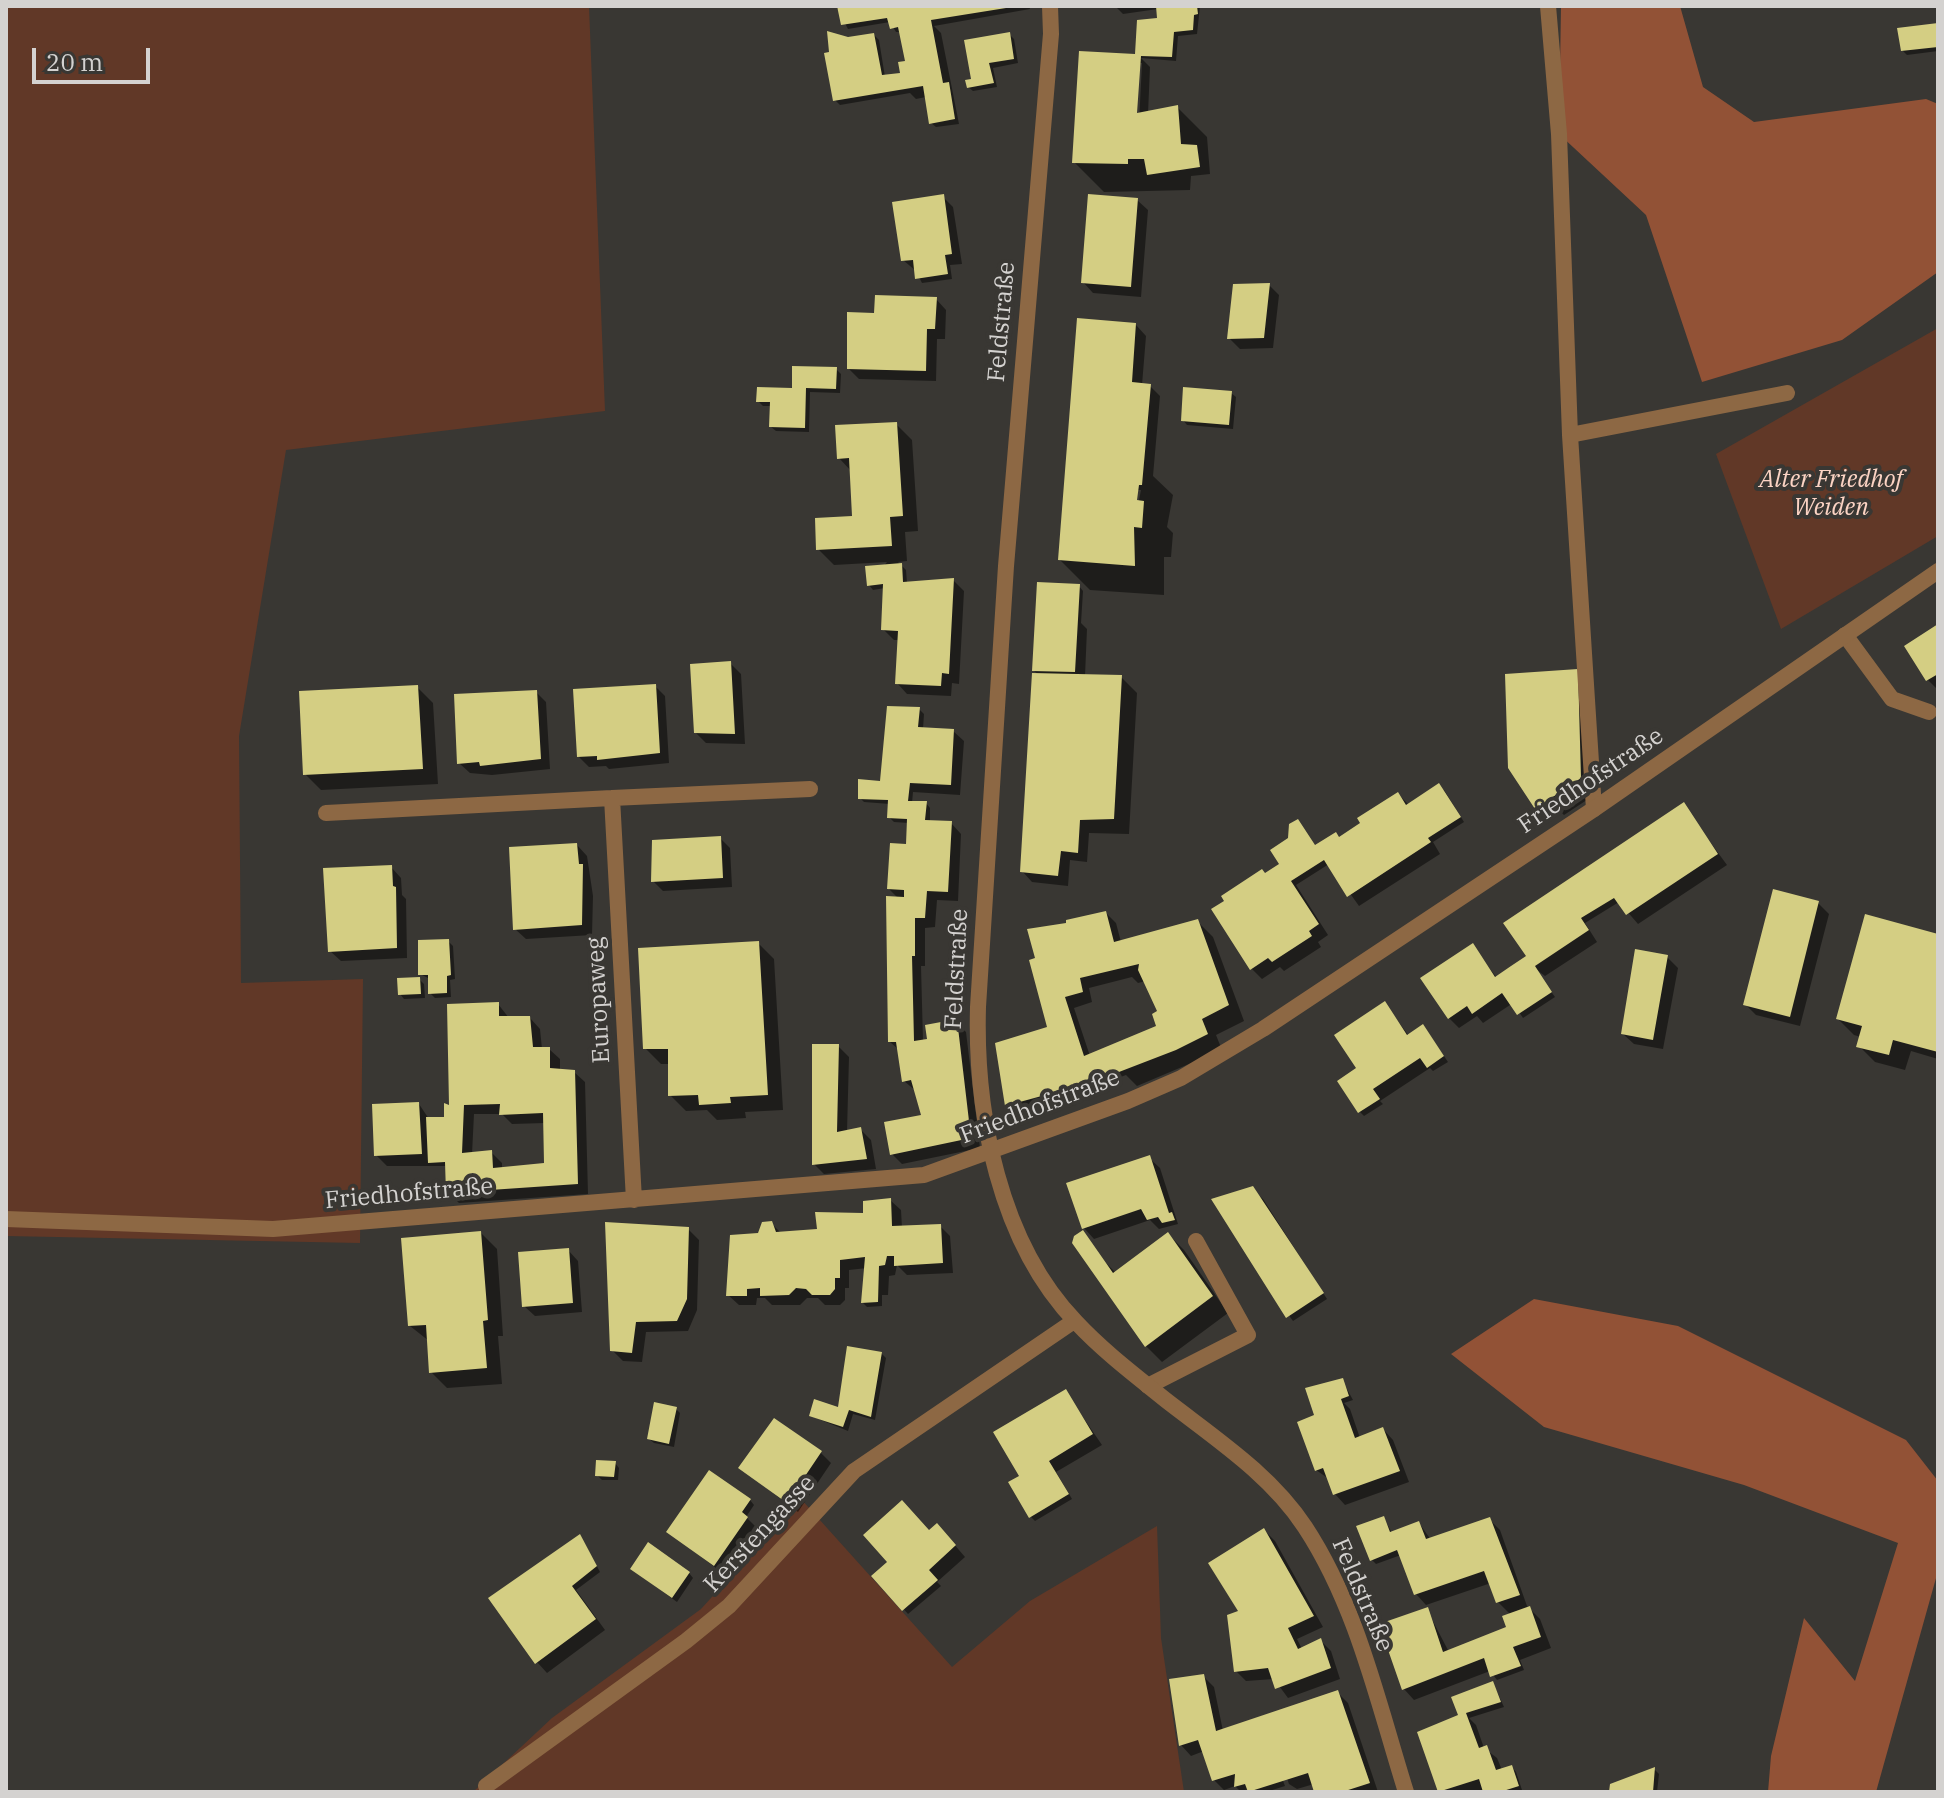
<!DOCTYPE html>
<html>
<head>
<meta charset="utf-8">
<style>
	body { margin:0 }
	#map { position:relative; width:1944px; height:1798px; overflow:hidden; background:#393733; font-family:"IBM Plex Serif",serif }
	canvas { display:block }
	.frame { position:absolute; inset:0; border:8px solid #d4d2d0; pointer-events:none }
	.scale { position:absolute; left:32px; top:48px; width:118px; height:36px; box-sizing:border-box; border:4px solid #d4d2d0; border-top:0; padding-left:10px; font-size:24px; line-height:28px; white-space:nowrap; color:#d4d2d0; -webkit-text-stroke:6px #393733; paint-order:stroke }
</style>
</head>
<body>
<div id="map">
<canvas width="1944" height="1798"></canvas>
<div class="frame"></div>
<div class="scale">20 m</div>
</div>
<script>
const g = document.querySelector('canvas').getContext('2d');
g.lineJoin = 'round';
function fill(path, color) { g.fillStyle = color; g.fill(path, 'evenodd'); }
function strokePath(path, color, width, dash) { g.strokeStyle = color; g.lineWidth = width; g.lineCap = dash ? 'butt' : 'round'; g.setLineDash(dash || []); g.stroke(path); }
function drawText(font, color, halo, rows, align = 'center') {
  g.font = font + ' "IBM Plex Serif",serif'; g.lineWidth = 8; g.setLineDash([]); g.textBaseline = 'middle'; g.strokeStyle = halo; g.fillStyle = color; for (const [text, x, y, turn = 0] of rows) {
    g.save(); g.translate(x, y); g.rotate((+turn || 0) * Math.PI / 180); g.textAlign = isNaN(turn) ? turn : align; if (halo) g.strokeText(text, 0, 0); g.fillText(text, 0, 0); g.restore();
  }
}
fill(new Path2D(`
	M6,6H589L605,411L286,450L239,736L241,983L363,979L360,1243L6,1236Z
	M1938,328V536L1781,629L1716,454Z
	M801,1499L952,1667L1030,1601L1157,1526L1161,1638L1184,1792H473L552,1718L701,1609Z`), '#613827');
fill(new Path2D(`
	M1561,6H1680L1703,87L1754,122L1926,99L1938,104V272L1842,340L1702,382L1646,215L1559,134Z
	M1534,1299L1678,1326L1906,1440L1938,1481V1571L1876,1792H1768L1771,1756L1804,1618L1855,1681L1898,1543L1744,1485L1544,1427L1451,1354Z`), '#925236');
fill(new Path2D(`
	M836,6H1029L1030,9L934,26L941,33L959,124L936,127L931,123L926,97L916,99L910,93L840,105L835,100L847,39L874,35L879,40L885,77L899,75L907,63L901,32H896L890,22L848,29Z
	M1115,6H1200L1197,34L1178,36L1176,61L1141,58L1150,67L1148,114L1177,107L1207,137L1210,174L1191,176L1190,190L1104,192L1074,162L1160,20L1158,9L1123,14ZM1138,63H1142L1139,123H1135Z
	M1938,27V51L1907,55L1902,50Z
	M1009,34L1014,39L1018,63L993,68L997,87L973,91L968,87Z
	M943,197L953,207L962,264L950,265L952,279L922,283L916,271L903,260Z
	M1137,200L1148,210L1141,297L1093,293L1083,282Z
	M1269,285L1279,295L1273,348L1240,349L1230,339Z
	M936,299L946,310L945,339H937L936,381L859,379L849,369L876,315Z
	M1136,325L1146,336L1142,385L1150,386L1160,396L1153,476L1173,495L1167,527L1173,533L1171,557H1164V595L1090,590L1060,560ZM1137,490H1141L1137,510H1133Z
	M836,369L841,374L840,393L810,392L809,432L776,431L771,427L772,406H763L758,401L794,390Z
	M1231,393L1236,397L1233,429L1187,425L1183,420Z
	M896,424L912,440L918,531L905,532L907,561L898,562L906,570L907,583L953,580L964,591L959,684L952,683L951,696L907,694L897,683L899,640H894L883,629L885,588L873,590L869,585L887,562L834,565L818,549L854,518L852,472L839,458Z
	M1079,586L1083,591L1081,623L1087,629L1085,676L1121,677L1137,693L1129,834L1089,833L1087,862L1070,860L1068,886L1032,882L1022,871L1039,675L1034,671Z
	M1938,626V690L1928,680Z
	M730,663L741,674L745,744L706,743L696,733Z
	M1507,676L1593,687L1596,794L1564,815L1553,804L1541,812L1536,807Z
	M655,686L665,696L669,763L609,769L606,766L589,767L578,756Z
	M417,687L433,703L438,784L321,790L305,774Z
	M536,692L546,702L550,769L492,775L470,773L459,763Z
	M919,709L924,714L923,729L953,731L964,741L960,795L913,792L912,803H926L930,808V822L951,823L961,834L958,901L937,900L935,927L925,928V966H921L923,1041L956,1022L966,1032L980,1148L902,1164L892,1154L924,1116L916,1091L904,1081L899,1050L890,1042L899,899L889,889L908,846L909,823L894,822L889,817L890,804L864,802L860,798L886,783Z
	M1444,790L1464,822L1433,842L1440,854L1359,906L1329,864L1296,885L1328,935L1318,942L1321,947L1284,971L1280,967L1262,979L1252,969L1214,910L1266,875L1316,848L1340,839L1398,794L1409,805Z
	M1683,805L1727,865L1638,924L1619,902L1585,923L1597,942L1545,976L1533,967L1555,997L1523,1018L1513,1003L1483,1023L1477,1016L1459,1028L1449,1018L1472,946L1497,978L1525,959Z
	M720,838L730,848L732,887L663,891L653,881Z
	M577,845L587,856L593,896L592,935L526,939L515,929Z
	M391,867L401,878L402,895L406,899L407,958L341,961L330,951Z
	M1818,903L1829,914L1800,1026L1756,1015L1745,1004Z
	M1106,913L1116,923L1121,942L1197,921L1213,937L1244,1021L1216,1035L1222,1050L1137,1086L1126,1075L1099,1085L1102,1092L1018,1115L1007,1105L1049,1029L1039,959L1066,925ZM1132,977L1138,983L1146,981L1160,1012L1159,1027L1090,1056L1074,1008L1092,1002L1089,988Z
	M1938,936V1059L1911,1051L1905,1070L1875,1062L1859,1046L1861,1037L1854,1035L1838,1019Z
	M448,941L453,946L455,979L450,980L451,997L435,998L430,993V979L420,974Z
	M758,943L774,959L783,1110L745,1112L746,1118L717,1120L707,1110L686,1111L670,1095V1064H661L645,1048Z
	M1667,957L1678,968L1663,1049L1634,1044L1623,1034Z
	M419,979L424,984L425,998L404,999L400,994Z
	M498,1004L509,1018H530L540,1029L542,1049H549L560,1059V1071L574,1072L585,1082L588,1194L459,1203L448,1192V1166H387L376,1155L419,1104L429,1119H443ZM474,1114H502L512,1124L545,1123L546,1164L502,1169V1163L491,1152L472,1154Z
	M1385,1004L1409,1036L1427,1031L1448,1062L1433,1071L1430,1068L1380,1101L1383,1104L1364,1116L1360,1112L1358,1069Z
	M838,1046L849,1057L847,1132L860,1129L871,1140L876,1169L824,1174L814,1164Z
	M1149,1158L1160,1168L1178,1224L1159,1229L1150,1220L1094,1239L1084,1228Z
	M1252,1189L1263,1199L1327,1299L1293,1321L1274,1295Z
	M890,1200L901,1210L902,1228L940,1226L950,1236L953,1273L907,1275L897,1265L895,1275L889,1276L888,1295H882V1306L867,1307L863,1303L867,1268L849,1270V1288H845V1300L840,1305H825L818,1298H807L800,1305H772L765,1298H757L756,1305H739L728,1295L760,1235L771,1223L781,1233L819,1231L865,1215Z
	M688,1229L699,1240L697,1310L688,1331L646,1332L642,1362L623,1361L612,1350Z
	M481,1233L497,1249L503,1336H498L502,1384L447,1388L431,1372L429,1341L410,1326Z
	M1168,1234L1184,1250L1228,1313L1162,1362L1146,1346L1103,1260L1116,1273Z
	M568,1250L578,1261L582,1312L535,1316L524,1306Z
	M881,1353L886,1358L875,1420L853,1414L848,1431L811,1416L839,1409Z
	M1342,1380L1353,1400L1344,1403L1350,1409L1360,1438L1383,1429L1393,1440L1409,1482L1345,1505L1335,1494L1329,1479L1316,1470V1416Z
	M1065,1391L1102,1445L1056,1472L1072,1499L1035,1521L1031,1517L1022,1477Z
	M676,1409L680,1413L674,1447L654,1443L649,1439Z
	M821,1453L831,1463L798,1512L740,1468Z
	M615,1463L619,1468L618,1480H602L597,1475Z
	M750,1500L754,1505L746,1517L757,1528L725,1575L669,1532Z
	M1384,1518L1392,1533L1419,1523L1431,1540L1489,1519L1500,1530L1527,1606L1540,1619L1551,1648L1520,1660L1524,1670L1497,1680L1490,1671L1414,1700L1404,1689L1382,1625L1427,1610L1449,1652L1508,1628L1511,1615L1498,1602L1491,1583L1426,1605L1416,1594L1401,1555L1376,1564L1372,1560Z
	M1264,1530L1275,1541L1323,1627L1297,1639L1302,1649L1321,1641L1331,1651L1340,1679L1288,1698L1274,1679L1246,1681L1236,1671L1241,1613Z
	M930,1532L947,1536L965,1557L937,1582L941,1586L908,1614L874,1576Z
	M584,1542L600,1572L576,1590L605,1630L547,1673L537,1662Z
	M637,1573H689L693,1578L677,1602Z
	M1203,1676L1214,1687L1223,1731L1338,1693L1348,1703L1378,1792H1316L1314,1784L1297,1789L1289,1784L1284,1770H1279L1285,1786L1266,1792H1250L1249,1789L1240,1791L1235,1786L1224,1790L1214,1780L1204,1751L1191,1756L1181,1745Z
	M1493,1683L1504,1707L1469,1718L1476,1725L1484,1748L1497,1758L1502,1770L1512,1767L1516,1772L1522,1790L1440,1792L1419,1733L1462,1717Z
	M1655,1770L1659,1774L1657,1792H1611Z`), '#0007');
fill(new Path2D(`
	M837,6H1006V8L931,20L943,83L949,82L955,119L929,124L923,86L833,101L824,53L829,52L827,31L848,37L874,33L882,75L900,73L898,62L905,61L898,27L890,29L887,18L841,25Z
	M1156,6H1197L1198,14L1194,15L1193,30L1174,32L1172,57L1141,56L1137,113L1178,105L1181,144L1197,145L1200,167L1147,175L1144,159H1128V164L1072,163L1079,51L1135,54L1137,20L1157,18Z
	M1938,23V47L1901,51L1897,28Z
	M1010,32L1014,59L989,63L994,83L967,88L965,80L971,79L964,40Z
	M944,194L952,254L945,255L948,274L915,279L913,260L901,261L892,202Z
	M1088,194L1138,198L1131,287L1081,283Z
	M1270,283L1264,338L1227,339L1233,284Z
	M875,295L937,297L935,329H927L926,371L847,369V312L874,313Z
	M1077,318L1136,323L1132,382L1151,384L1142,485H1139L1137,500L1144,501L1142,528L1134,527L1135,566L1058,560Z
	M792,366L837,367L836,389L806,388L805,428L769,427L770,402H756L757,387L792,388Z
	M1183,387L1232,391L1229,425L1181,421Z
	M897,422L903,516L890,517L892,546L816,550L815,518L852,516L849,458L837,459L835,425Z
	M902,563L903,582L954,578L949,674L942,673L941,686L895,684L898,631L881,630L883,584L867,586L865,566Z
	M1037,582L1080,584L1075,672L1032,671Z
	M1938,624V674L1926,681L1904,646Z
	M731,661L735,734L694,733L690,664Z
	M1578,669L1581,778L1535,809L1508,768L1505,674Z
	M1032,673L1122,675L1114,819L1080,820L1078,853L1061,851L1058,876L1020,872Z
	M656,684L660,753L597,760V756L577,757L573,689Z
	M418,685L423,769L303,775L299,691Z
	M537,690L541,759L480,766L479,762L457,764L454,694Z
	M887,706L920,707L918,727L954,729L951,785L910,783L908,801H927L925,820L952,821L948,892L927,891L925,918H915V956H912L914,1041L927,1039L925,1025L957,1019L971,1138L890,1155L884,1122L921,1115L911,1080L902,1082L896,1042H888L886,896L904,897V890L887,889L890,843L906,844L907,819L887,818L888,800L858,799V779L880,781Z
	M1439,783L1461,817L1428,838L1431,842L1347,897L1324,860L1291,881L1319,924L1309,931L1312,936L1272,962L1268,958L1250,970L1211,909L1224,901L1221,896L1262,869L1265,873L1279,864L1270,850L1288,838L1289,824L1298,819L1315,845L1336,832L1339,837L1360,823L1357,818L1398,792L1406,805Z
	M1684,802L1718,854L1626,915L1614,898L1581,918L1589,930L1535,966L1552,992L1517,1015L1502,993L1472,1014L1467,1006L1448,1019L1420,978L1473,943L1495,977L1511,966L1526,956L1503,923Z
	M721,836L723,878L651,882L652,840Z
	M577,843L579,864H583L582,925L513,930L509,847Z
	M392,865L393,886L396,887L397,948L328,952L323,868Z
	M1773,889L1819,901L1790,1017L1743,1005Z
	M1106,911L1114,942L1198,919L1229,1005L1202,1019L1208,1034L1176,1050L1093,1082L1005,1106L995,1043L1047,1027L1029,960L1035,958L1027,929L1066,923V920ZM1139,964L1138,970L1157,1011L1152,1014L1156,1026L1084,1056L1065,997L1083,992L1080,978Z
	M1865,914L1938,934V1052L1893,1040L1889,1055L1856,1047L1862,1026L1836,1019Z
	M449,939L451,975L447,976V993L428,994V975H418V940Z
	M759,941L768,1095L730,1097L731,1103L699,1105L698,1095L668,1096V1049H643L638,948Z
	M1635,949L1668,955L1653,1040L1621,1034Z
	M420,977L421,994L398,995L397,978Z
	M1385,1001L1407,1035L1423,1024L1444,1056L1427,1068L1420,1058L1373,1089L1380,1099L1358,1113L1337,1081L1356,1068L1334,1035Z
	M499,1002V1016H530L533,1047H550V1068L575,1070L578,1184L446,1193L445,1162L428,1163L426,1117H444V1103L449,1105L447,1004ZM500,1104L499,1115L543,1113L544,1163L493,1168L492,1150L462,1153L464,1105Z
	M812,1044H839L837,1132L861,1127L867,1159L812,1165Z
	M419,1102L422,1154L374,1156L372,1104Z
	M1150,1155L1169,1213L1172,1212L1175,1220L1162,1223L1158,1217L1147,1220L1141,1209L1082,1229L1066,1183Z
	M1253,1186L1324,1293L1286,1318L1211,1199Z
	M891,1198L892,1226L941,1224L943,1263L894,1266V1256H887L885,1265L879,1266L878,1302L861,1303L865,1257L840,1260V1278H835V1289L830,1295H812L806,1289L796,1288L789,1295L760,1296V1288L747,1289V1296H726L730,1235L758,1233L762,1222L772,1221L776,1232L817,1229L815,1212L863,1213V1201Z
	M605,1222L689,1227L687,1299L677,1321L636,1322L632,1353L610,1351Z
	M1083,1230L1113,1273L1168,1232L1213,1296L1145,1347L1072,1243L1074,1236Z
	M481,1231L488,1320L483,1321L487,1368L429,1373L426,1325L408,1326L401,1238Z
	M569,1248L573,1303L522,1307L518,1252Z
	M847,1346L882,1352L871,1417L849,1410L843,1427L809,1416L814,1399L838,1407Z
	M1343,1378L1349,1396L1341,1399L1355,1438L1383,1427L1400,1471L1333,1495L1323,1468L1315,1471L1297,1422L1314,1415L1305,1388Z
	M1066,1389L1093,1434L1049,1461L1069,1494L1029,1518L1008,1482L1019,1476L993,1432Z
	M654,1402L677,1407L669,1444L647,1439Z
	M774,1418L822,1451L787,1503L738,1468Z
	M596,1460L616,1461L614,1477L595,1476Z
	M709,1470L751,1499L742,1512L748,1517L714,1566L666,1532Z
	M902,1500L929,1530L937,1523L956,1545L929,1570L938,1580L902,1611L871,1576L887,1562L863,1535Z
	M1384,1516L1390,1532L1419,1521L1426,1539L1490,1517L1520,1595L1496,1603L1484,1571L1414,1595L1397,1550L1370,1561L1356,1526Z
	M1264,1528L1314,1616L1288,1628L1298,1649L1321,1638L1331,1668L1275,1689L1268,1668L1234,1672L1227,1615L1238,1611L1208,1563Z
	M580,1534L597,1566L572,1586L596,1619L535,1664L488,1598Z
	M648,1542L690,1572L672,1598L630,1569Z
	M1530,1606L1541,1637L1513,1647L1521,1666L1490,1677L1484,1658L1402,1690L1379,1624L1428,1607L1443,1652L1506,1627L1502,1616Z
	M1204,1674L1216,1731L1338,1690L1370,1783L1342,1792H1314L1308,1773L1248,1792L1245,1784L1234,1787L1235,1774L1212,1781L1198,1740L1179,1746L1169,1679Z
	M1493,1681L1501,1702L1466,1713L1479,1748L1487,1745L1496,1770L1512,1765L1519,1786L1500,1792H1483L1479,1779L1438,1792L1417,1732L1458,1715L1451,1697Z
	M1655,1767L1653,1792H1609L1610,1784Z`), '#d4ce83');
strokePath(new Path2D(`
	M1548,6L1559,134L1570,435L1594,809
	M1570,435L1787,393
	M1845,635L1892,699L1929,712
	M1148,1386L1248,1335L1196,1241`), '#8d6844', 16);
strokePath(new Path2D(`
	M1050,6L1051,34L1006,566L978,1007C975,1113 999,1242 1076,1322C1103,1351 1136,1376 1167,1401C1216,1439 1271,1475 1305,1527C1357,1606 1378,1703 1406,1792
	M326,813L612,798
	M634,1200L612,798L810,789
	M6,1219L273,1229L924,1175L1128,1101L1181,1078L1263,1029L1594,809L1938,571
	M486,1786L686,1641L729,1606L854,1471L1074,1321`), '#8d6844', 16);
drawText('24px', '#d4d2d0', '#393733', [
	["Feldstraße",1002,322,-85],
	["Friedhofstraße",1591,781,-34],
	["Feldstraße",957,969,-87],
	["Europaweg",599,1000,-93],
	["Friedhofstraße",1040,1107,-21],
	["Friedhofstraße",409,1194,-5],
	["Kerstengasse",760,1534,-47],
	["Feldstraße",1362,1595,67]
]);
drawText('italic 24px', '#fcd4c4', '#393733', [
	["Alter Friedhof",1831,480],
	["Weiden",1831,508]
]);
</script>
</body>
</html>
